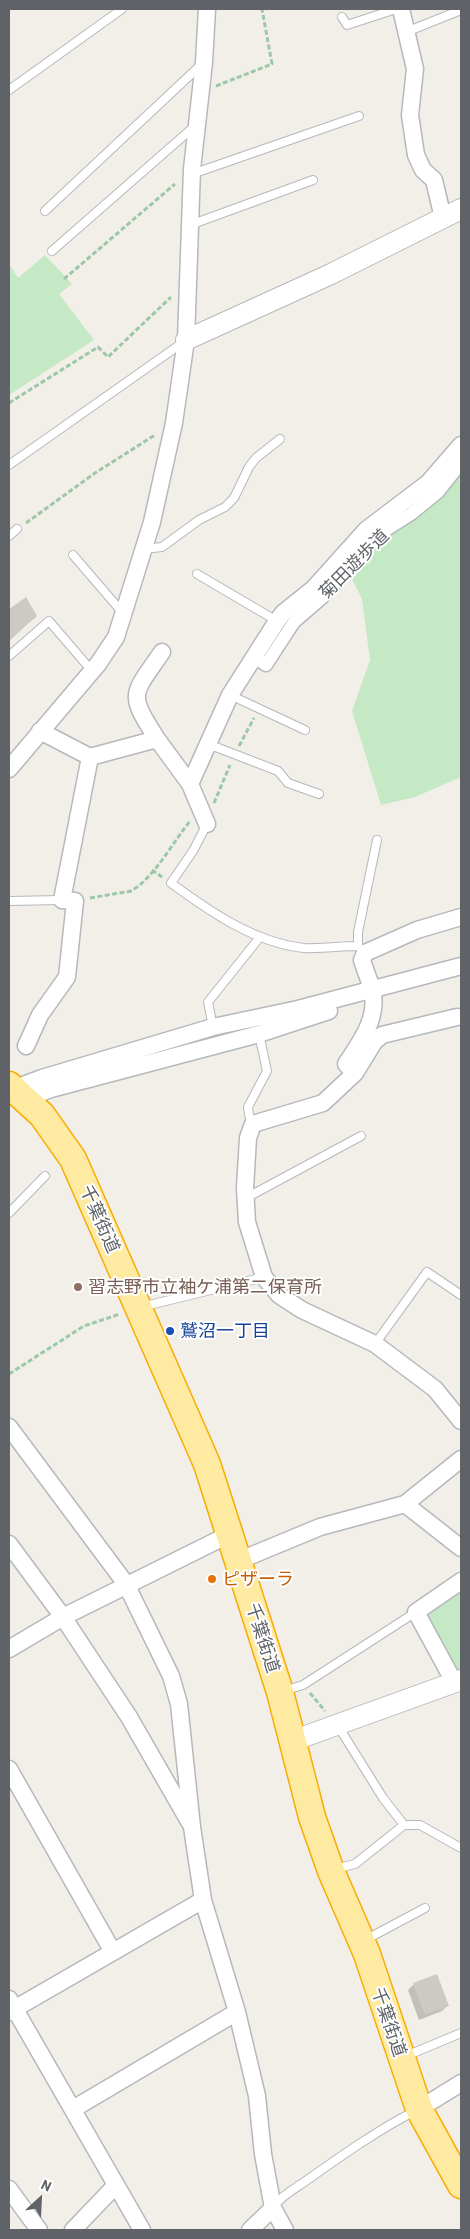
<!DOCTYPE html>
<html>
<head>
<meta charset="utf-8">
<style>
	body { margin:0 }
	#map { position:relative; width:470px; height:2239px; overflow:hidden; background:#f1efe8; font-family:Barlow,sans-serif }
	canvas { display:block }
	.frame { position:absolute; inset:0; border:10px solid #5f6368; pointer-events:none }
	.north { position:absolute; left:15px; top:2174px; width:50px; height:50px; -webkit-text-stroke:4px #fff; paint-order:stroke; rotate:25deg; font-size:14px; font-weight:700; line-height:20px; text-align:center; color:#5f6368 }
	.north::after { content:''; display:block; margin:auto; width:18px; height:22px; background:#5f6368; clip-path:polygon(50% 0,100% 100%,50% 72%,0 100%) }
</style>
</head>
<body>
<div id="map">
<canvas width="470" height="2239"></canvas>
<div class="frame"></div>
<div class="north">N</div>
</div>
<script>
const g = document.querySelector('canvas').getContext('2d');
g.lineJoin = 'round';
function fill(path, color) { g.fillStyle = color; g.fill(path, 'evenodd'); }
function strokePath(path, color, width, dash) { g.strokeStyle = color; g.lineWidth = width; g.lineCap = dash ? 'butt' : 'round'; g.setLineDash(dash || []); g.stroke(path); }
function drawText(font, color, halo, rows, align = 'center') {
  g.font = font + ' Barlow,"Noto Sans JP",sans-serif'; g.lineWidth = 4; g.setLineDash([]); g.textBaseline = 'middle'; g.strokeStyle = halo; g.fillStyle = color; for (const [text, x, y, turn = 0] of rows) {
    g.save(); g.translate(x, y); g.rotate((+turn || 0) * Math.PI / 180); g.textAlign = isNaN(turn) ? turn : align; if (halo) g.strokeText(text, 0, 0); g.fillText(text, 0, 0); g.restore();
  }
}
fill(new Path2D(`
	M45,255L72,284L59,294L94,340L9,395V264L18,278Z
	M461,452V777L415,797L381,805L352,711L370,660L362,599L353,581L348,559Z
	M461,1581V1680L416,1612Z`), '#c5e8c5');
fill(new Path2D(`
	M26,599L36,616L9,641V611Z
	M414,1984L448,2005L442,2011L419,2020L408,1990Z`), '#0003');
fill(new Path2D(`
	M26,597L37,616L9,640V609Z
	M437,1974L449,2006L425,2015L413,1983Z`), '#cccac5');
const service = new Path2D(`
	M342,17L347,25L396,9
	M406,32L461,10
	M9,90L122,9
	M192,174L359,116
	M45,211L202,64
	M190,225L313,180
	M52,251L196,125
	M9,465L185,341
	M9,536L17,529
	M144,549L162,547L199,520L225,507L234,498L249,467L256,458L280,439
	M73,555L122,612
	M197,574L277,621
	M9,656L49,621L92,671
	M230,695L305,730
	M208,744L278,771L288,783L319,794
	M207,824L193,851L171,883C209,911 255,943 304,948C322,949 340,946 358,946L365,953
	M9,901L62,900
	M358,946V932L377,840
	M213,1027L208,1002L260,937
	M253,1124L249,1115L248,1107L267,1071L259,1034
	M246,1198L361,1136
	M9,1213L45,1176
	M141,1307L264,1277
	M375,1344L427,1272L461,1295
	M283,1691L303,1685L416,1612
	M338,1726L383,1798L404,1825H420L461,1848
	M335,1869L355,1864L404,1825
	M365,1940L425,1908
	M406,2056L461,2033
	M274,2206C283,2194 298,2187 310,2178C344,2154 378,2130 415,2111`);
const pedestrian = new Path2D(`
	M256,658L266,665L294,622L323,597L374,540L386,530L411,514L438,492L461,463`);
const minor = new Path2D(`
	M401,9L415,69L410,115L416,155L423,170L434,180L443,218
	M40,731L90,757L157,739L190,784L207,824
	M157,739C127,692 132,696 162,652
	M9,769L98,664L116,637L152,522L174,423L186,340L192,169L204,62L207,9
	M190,784L230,695L277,621L283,613L313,589L366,530L428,483L461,445
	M457,1017L382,1035L374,1042L355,1073L323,1103L253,1124L248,1138L245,1188L247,1222L264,1277L279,1295L302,1310L375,1344L435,1389L461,1421
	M26,1046L40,1015L67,977L75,901L62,900L90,757
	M355,1073L346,1064C361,1041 379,1018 372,989C369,979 365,970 362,960L365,953L417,930L461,917
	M13,1089L42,1078L213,1027L298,1009L461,966
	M25,1099L51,1089L259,1034L329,1011
	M9,1427L126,1584L171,1676L179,1704L192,1827L203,1900L237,2012L257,2096L263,2154L273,2208L250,2230
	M405,1504L461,1459
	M9,1544L63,1617L129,1717L190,1823
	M238,1561L320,1527L405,1504L461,1548
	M9,1649L63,1617L230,1534
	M454,1682L416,1612L461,1581
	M9,1769L113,1952
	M9,1999L142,2230
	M9,2012L203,1900
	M73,2109L237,2012
	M419,2109L461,2083
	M9,2189L39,2230
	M273,2208L285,2230
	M73,2230L116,2185`);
const tertiary = new Path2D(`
	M186,340L331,274L461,209
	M292,1741L461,1680`);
const trunk = new Path2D(`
	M9,1085L42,1115L73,1159L207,1464L280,1692L312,1817L331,1871L367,1954L419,2109L461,2185`);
strokePath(service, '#b5b8bc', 10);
strokePath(pedestrian, '#b5b8bc', 15);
strokePath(minor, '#b5b8bc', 19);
strokePath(tertiary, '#b5b8bc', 22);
strokePath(trunk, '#f9ab00', 29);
strokePath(new Path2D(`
	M216,86L272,64L262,9
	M64,279L175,184
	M9,403L98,347L108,357L171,297
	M26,523L95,473L155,435
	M239,746L254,718
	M214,803L230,765
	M152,870L162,877
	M90,898L131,891C153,879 174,841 190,821
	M9,1374L84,1326L120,1314
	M310,1693L325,1711`), '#9cc7a9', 3, [5, 2.5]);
strokePath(service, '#fff', 8);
strokePath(pedestrian, '#fff', 12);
strokePath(minor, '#fff', 16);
strokePath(tertiary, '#fff', 20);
strokePath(trunk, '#feeaa1', 26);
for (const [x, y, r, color] of [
	[78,1287,5,"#8d6e63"],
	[170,1331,5,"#1a4fb4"],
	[212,1579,5,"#e8710a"]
]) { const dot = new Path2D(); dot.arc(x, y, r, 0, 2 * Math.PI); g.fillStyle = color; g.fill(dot); strokePath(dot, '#fff', 2); }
drawText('18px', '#5f6368', '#fff', [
	["菊田遊歩道",354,564,-45],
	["千葉街道",100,1219,66],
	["千葉街道",263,1638,72],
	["千葉街道",389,2022,71]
]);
drawText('18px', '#785e54', '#fff', [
	["習志野市立袖ケ浦第二保育所",88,1287]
], 'left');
drawText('18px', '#164399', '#fff', [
	["鷲沼一丁目",180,1331]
], 'left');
drawText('18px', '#c56008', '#fff', [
	["ピザーラ",222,1579]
], 'left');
</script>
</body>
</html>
